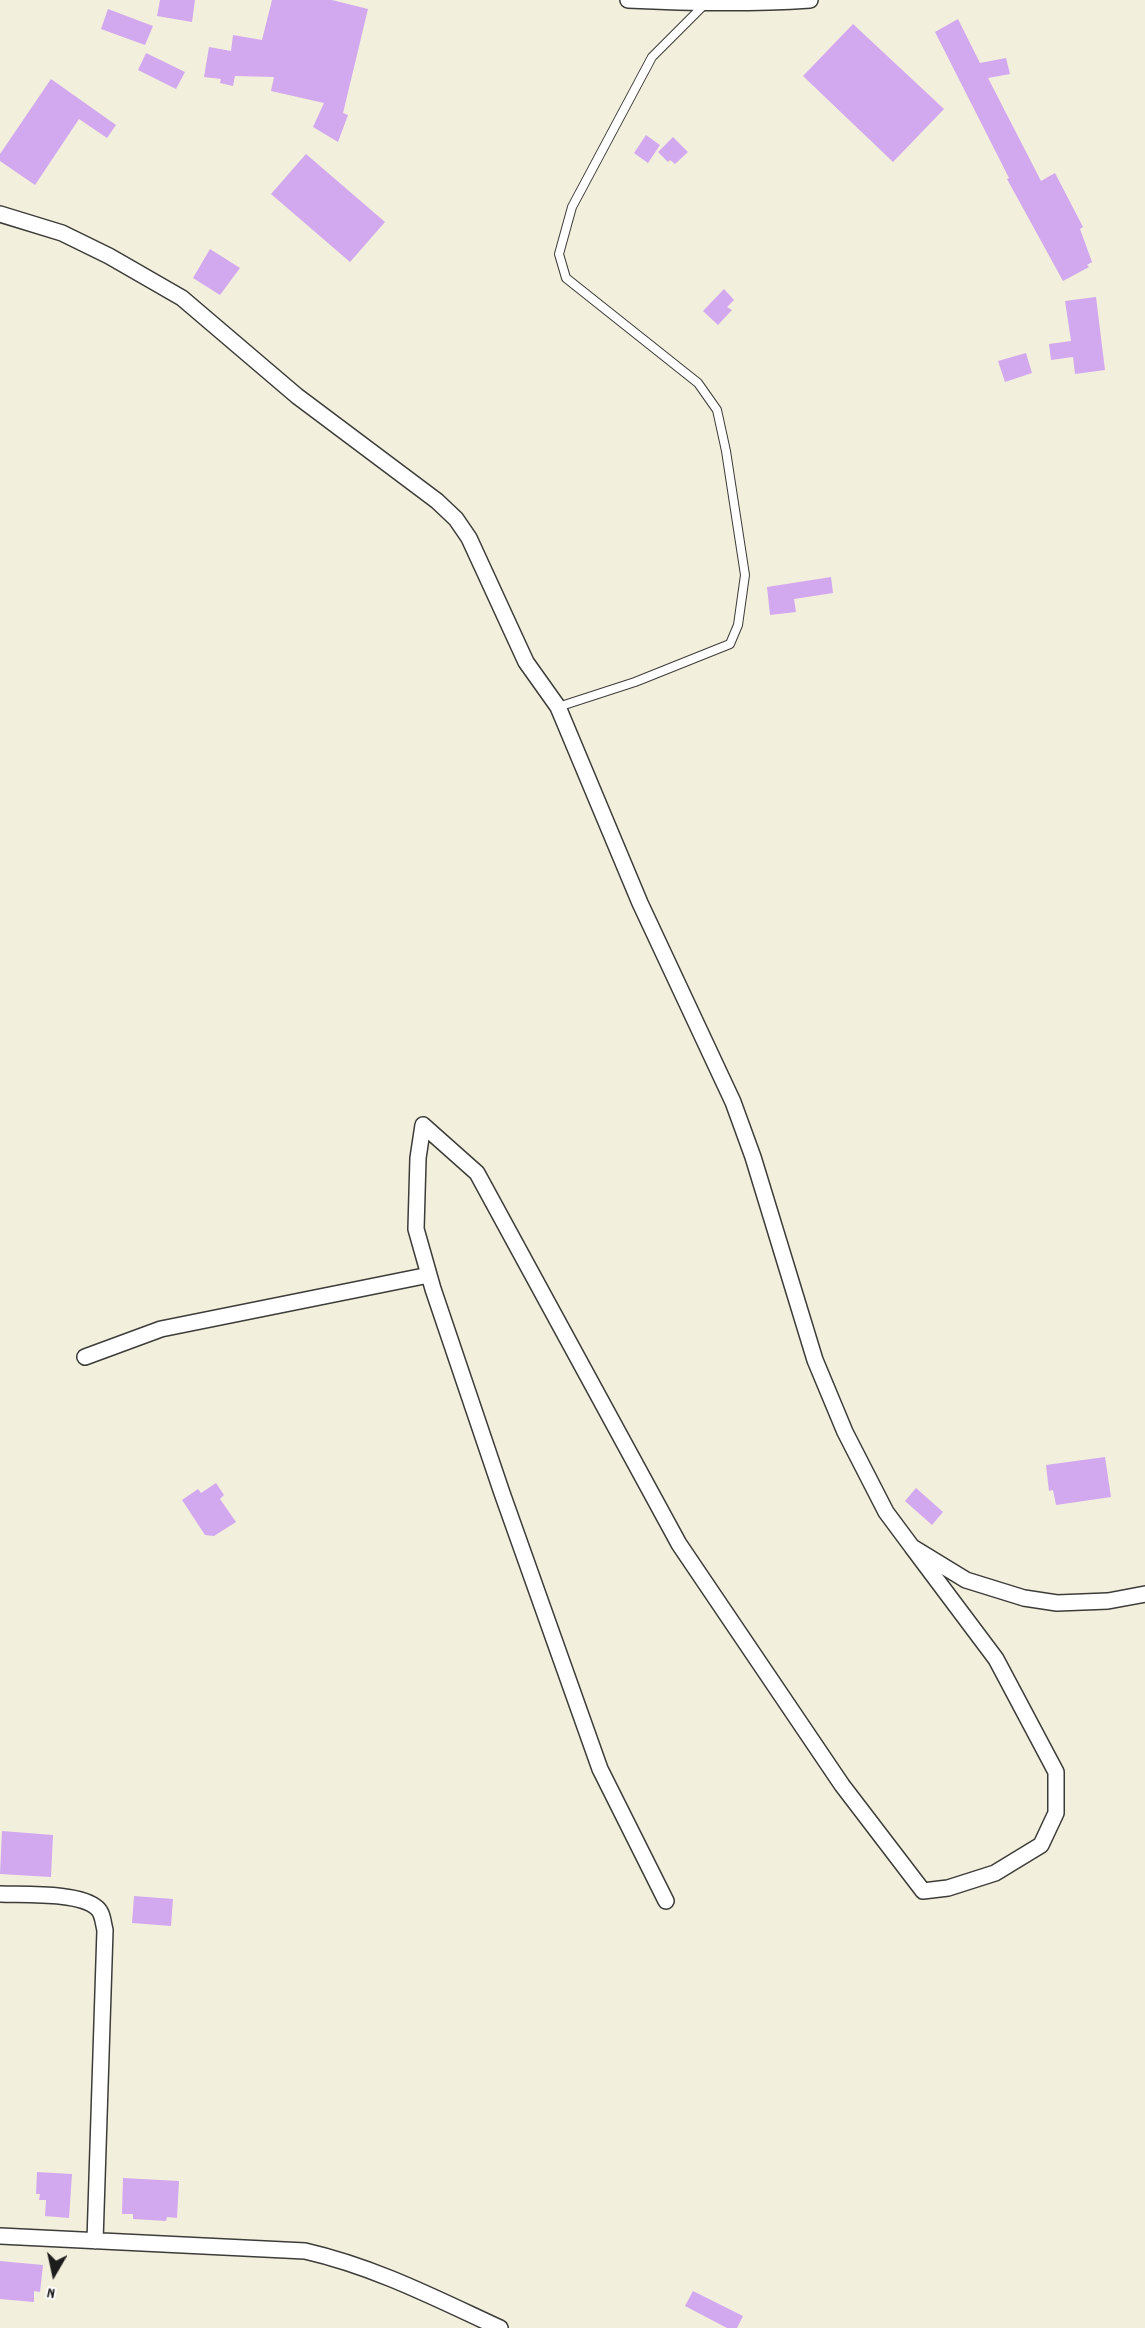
<!DOCTYPE html>
<html>
<head>
<meta charset="utf-8">
<style>
	body { margin:0 }
	#map { position:relative; width:1145px; height:2328px; overflow:hidden; background:#f3efdd; font-family:Dekko,sans-serif }
	canvas { display:block }
	.north { position:absolute; left:24px; top:2244px; width:60px; height:60px; -webkit-text-stroke:4px #fff; paint-order:stroke; rotate:189deg; font-size:16px; font-weight:700; line-height:24px; text-align:center; color:#1c1c1c }
	.north::after { content:''; display:block; margin:auto; width:21px; height:27px; background:#1c1c1c; clip-path:polygon(50% 0,100% 100%,50% 72%,0 100%) }
</style>
</head>
<body>
<div id="map">
<canvas width="1145" height="2328"></canvas>
<div class="north">N</div>
</div>
<script>
const g = document.querySelector('canvas').getContext('2d');
g.lineJoin = 'round';
function fill(path, color) { g.fillStyle = color; g.fill(path, 'evenodd'); }
function strokePath(path, color, width, dash) { g.strokeStyle = color; g.lineWidth = width; g.lineCap = dash ? 'butt' : 'round'; g.setLineDash(dash || []); g.stroke(path); }
fill(new Path2D(`
	M160,0H195L192,22L157,16Z
	M272,0H332L368,9L343,113L348,115L338,142L313,127L324,103L271,91L274,77L235,76L233,86L220,83L221,79L204,77L209,47L231,51L233,35L262,40Z
	M108,9L153,26L145,45L101,29Z
	M958,19L980,63L1006,58L1010,74L988,78L1041,181L1055,173L1083,227L1080,229L1092,262L1087,265L1089,267L1063,281L1007,179L1009,178L935,32Z
	M853,24L944,109L893,162L803,76Z
	M146,53L185,72L176,89L138,70Z
	M51,79L116,125L107,138L79,119L35,185L0,161V154Z
	M646,135L660,145L648,163L634,153Z
	M673,137L688,152L675,164L670,160L668,162L658,152Z
	M306,154L385,222L350,262L271,194Z
	M210,249L240,268L220,295L193,278Z
	M724,289L734,300L727,307L732,310L718,325L703,311Z
	M1096,297L1105,370L1075,374L1073,357L1051,360L1049,344L1071,341L1065,301Z
	M1026,353L1032,373L1005,382L998,361Z
	M831,577L833,593L794,599L796,612L770,615L767,587Z
	M1105,1457L1111,1497L1056,1505L1053,1490L1049,1491L1046,1465Z
	M216,1483L224,1495L220,1499L236,1522L214,1536L205,1535L182,1500L198,1489L201,1493Z
	M916,1488L943,1512L932,1525L905,1501Z
	M2,1831L53,1835L51,1877L0,1874Z
	M134,1896L173,1899L171,1926L132,1923Z
	M37,2172L72,2174L69,2218L45,2216L46,2200H39L40,2194H36Z
	M123,2178L179,2181L177,2218L167,2217L166,2221L133,2219V2214H122Z
	M0,2261L43,2265L40,2292L34,2291V2302L0,2299Z
	M693,2291L743,2316L737,2328H727L685,2306Z`), '#d2a8ef');
const service = new Path2D(`
	M558,707L635,682L730,644L738,625L745,575L726,451L717,410L698,383L566,278L559,254L572,207L652,57L705,4`);
const minor = new Path2D(`
	M628,0C689,3 749,4 810,0
	M0,214L62,233L109,256L182,298L297,396L437,501L456,519L469,538L526,662L558,707L640,903L733,1102L753,1157L815,1360L845,1432L886,1512L912,1547L966,1580L1024,1598L1057,1603L1108,1601L1145,1594
	M85,1357L161,1329L429,1275
	M0,1894C24,1895 80,1892 97,1908C103,1913 103,1923 105,1930L95,2241
	M666,1901L600,1769L502,1493L433,1289L416,1229L418,1158L423,1125L477,1173L679,1544L842,1785L923,1891L948,1888L995,1873L1041,1845L1056,1813V1772L996,1659L912,1547
	M0,2236L305,2251C375,2267 435,2298 500,2328`);
strokePath(service, '#3c3c39', 10);
strokePath(minor, '#3c3c39', 18);
strokePath(service, '#fff', 8);
strokePath(minor, '#fff', 15);
</script>
</body>
</html>
